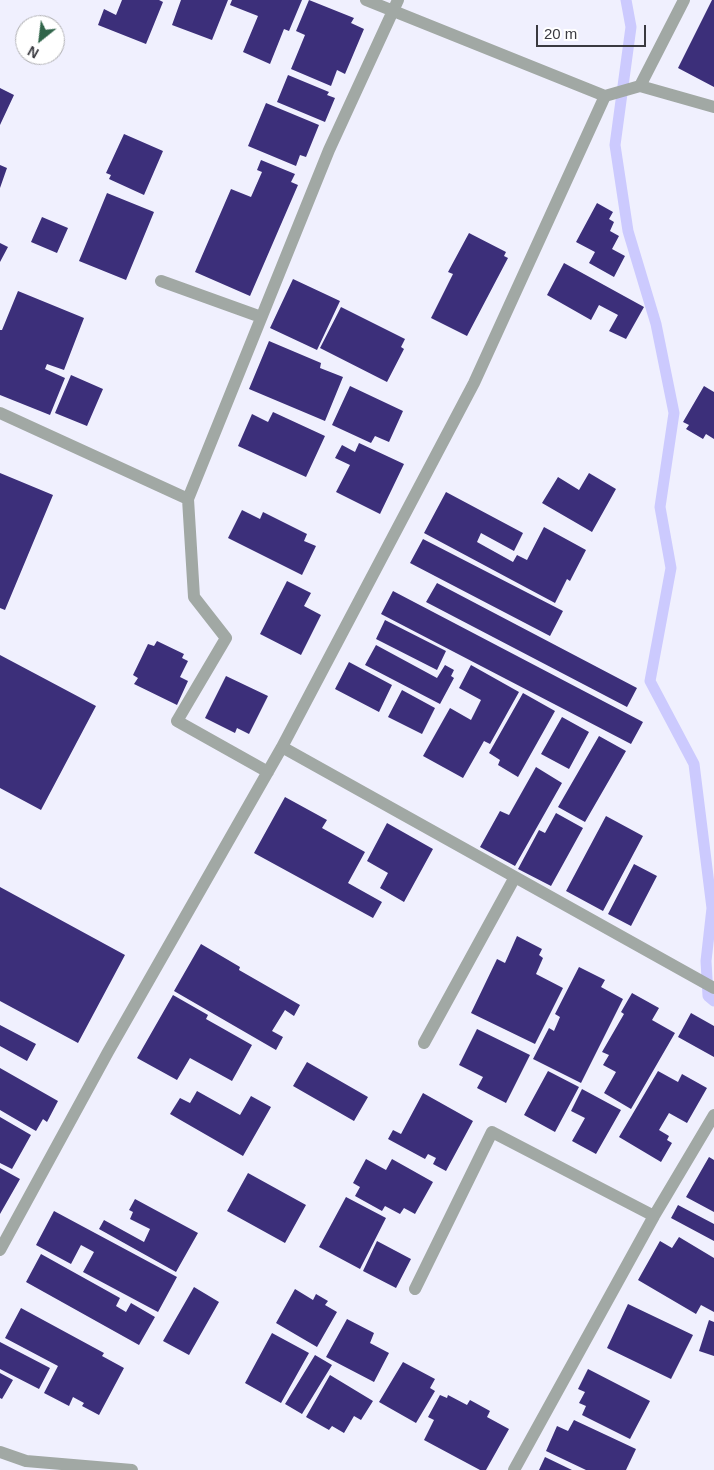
<!DOCTYPE html>
<html>
<head>
<meta charset="utf-8">
<style>
	body { margin:0 }
	#map { position:relative; width:714px; height:1470px; overflow:hidden; background:#f0f0fe; font-family:Helvetica,sans-serif }
	canvas { display:block }
	.north { position:absolute; left:15px; top:15px; width:50px; height:50px; box-sizing:border-box; background:#fff; border:1px solid #b0b0b3; border-radius:50%; rotate:209deg; font-size:14px; font-weight:700; line-height:20px; text-align:center; color:#3a3a40 }
	.north::after { content:''; display:block; margin:auto; width:18px; height:22px; background:#30654a; clip-path:polygon(50% 0,100% 100%,50% 72%,0 100%) }
	.scale { position:absolute; left:536px; top:25px; width:110px; height:22px; box-sizing:border-box; border:2px solid #3a3a40; border-top:0; padding-left:6px; font-size:15px; line-height:18px; white-space:nowrap; color:#3a3a40; -webkit-text-stroke:4px #fff; paint-order:stroke }
</style>
</head>
<body>
<div id="map">
<canvas width="714" height="1470"></canvas>
<div class="north">N</div>
<div class="scale">20 m</div>
</div>
<script>
const g = document.querySelector('canvas').getContext('2d');
g.lineJoin = 'round';
function strokePath(path, color, width, dash) { g.strokeStyle = color; g.lineWidth = width; g.lineCap = dash ? 'butt' : 'round'; g.setLineDash(dash || []); g.stroke(path); }
function fill(path, color) { g.fillStyle = color; g.fill(path, 'evenodd'); }
strokePath(new Path2D(`
	M626,0L631,27L615,145L628,231L656,324L674,413L660,507L671,568L650,681L694,764L712,908L706,961L708,996L714,1001`), '#cccafe', 11);
fill(new Path2D(`
	M122,0H159L163,2L146,44L98,25L104,9L116,15Z
	M181,0H228L212,40L172,25Z
	M232,0H302L289,31L284,29L270,64L243,52L258,16L230,5Z
	M309,0L354,18L351,23L364,29L345,74L337,70L331,86L291,69L305,35L296,31Z
	M712,0H714V87L678,68Z
	M288,75L329,92L327,95L335,98L325,122L277,102Z
	M0,88L14,95L0,125Z
	M266,103L319,125L306,157L300,155L296,166L248,146Z
	M124,134L163,151L144,195L109,179L111,175L106,173Z
	M261,160L295,174L291,182L298,185L250,296L195,272L231,189L251,197L262,172L257,170Z
	M0,165L7,168L0,188Z
	M107,193L154,212L126,280L79,261Z
	M597,203L613,212L609,219L614,222L610,231L619,236L612,249L625,256L614,277L589,263L595,252L576,242Z
	M42,217L68,228L57,253L31,242Z
	M469,233L506,252L504,256L508,258L467,336L431,318L453,274L448,272Z
	M0,243L8,247L0,262Z
	M564,263L644,307L626,339L609,331L618,315L599,305L591,320L547,295Z
	M293,279L340,301L317,350L270,328Z
	M18,291L84,318L64,370L47,364L45,369L65,378L50,415L0,395V330H2Z
	M341,307L405,339L401,347L404,349L387,382L320,348Z
	M269,341L321,363L320,368L343,377L325,421L249,389Z
	M71,375L103,389L87,426L55,413Z
	M350,386L403,411L389,442L375,436L371,443L332,425Z
	M704,386L714,392V439L706,434L703,439L686,429L689,425L683,422Z
	M273,412L325,436L306,477L238,446L252,414L268,422Z
	M359,443L404,464L380,514L336,492L350,465L335,458L342,445L355,452Z
	M0,473L53,495L5,610L0,608Z
	M589,473L616,489L592,532L542,503L558,477L579,490Z
	M446,492L523,533L514,551L481,533L477,542L513,562L517,555L527,560L544,527L586,550L570,581L567,579L555,603L424,533Z
	M242,510L260,519L263,512L307,534L304,541L316,546L302,575L228,538Z
	M423,539L563,611L550,636L410,563Z
	M287,581L311,593L304,606L321,615L301,655L260,634Z
	M437,583L637,688L627,707L426,602Z
	M393,591L643,722L631,744L381,614Z
	M385,620L446,651L437,670L376,639Z
	M157,641L184,654L182,658L188,661L180,677L188,681L177,705L134,684L138,678L133,675L148,644L154,646Z
	M376,645L437,678L445,665L454,670L451,676L454,678L440,704L365,665Z
	M0,655L96,706L41,810L0,788Z
	M349,662L392,685L379,712L335,689Z
	M471,665L519,692L490,744L484,741L463,778L423,756L450,708L471,720L481,700L459,688Z
	M226,676L268,696L249,734L237,728L235,733L205,718Z
	M402,690L435,708L422,734L388,717Z
	M523,693L555,711L518,777L498,765L500,760L489,753Z
	M562,717L589,732L569,769L541,754Z
	M599,736L626,751L585,822L558,807Z
	M536,767L562,783L515,866L480,847L500,811L509,815Z
	M285,797L327,820L322,828L365,852L348,883L382,902L373,918L254,853Z
	M556,813L583,828L551,886L518,869L539,830L545,833Z
	M606,816L643,836L603,911L566,891Z
	M387,823L433,849L404,902L380,888L388,873L367,861Z
	M634,864L657,876L631,926L608,914Z
	M0,887L125,955L78,1043L0,1001Z
	M517,936L542,949L539,955L543,958L536,974L563,988L535,1044L471,1013L497,959L505,963Z
	M201,944L240,967L239,970L300,1005L294,1016L285,1010L272,1031L283,1037L276,1050L174,991Z
	M579,967L605,980L601,987L623,999L581,1083L533,1059L549,1028L554,1031L560,1017L555,1014Z
	M632,993L659,1008L652,1020L675,1033L631,1109L604,1093L616,1072L603,1065L609,1055L602,1052L624,1014L621,1012Z
	M173,995L208,1015L206,1019L252,1045L232,1081L190,1058L177,1080L137,1058Z
	M691,1013L714,1026V1057L678,1037Z
	M0,1025L36,1044L27,1061L0,1046Z
	M477,1029L530,1055L506,1103L477,1088L483,1077L459,1065Z
	M307,1062L368,1097L354,1121L293,1086Z
	M0,1068L58,1101L47,1122L43,1119L36,1131L0,1110Z
	M548,1071L579,1087L555,1132L524,1115Z
	M658,1071L678,1082L682,1074L707,1088L687,1123L669,1113L659,1130L669,1136L667,1140L672,1143L661,1162L619,1137Z
	M582,1089L621,1110L596,1154L572,1141L585,1118L571,1111Z
	M197,1091L240,1115L251,1096L271,1107L243,1156L170,1114L180,1098L190,1103Z
	M423,1093L473,1121L446,1171L433,1164L436,1158L428,1154L425,1159L388,1139L393,1130L401,1134Z
	M0,1117L31,1135L12,1169L0,1163Z
	M709,1157L714,1160V1212L686,1197Z
	M366,1159L386,1170L392,1159L433,1182L415,1214L404,1208L400,1214L385,1206L382,1211L355,1196L360,1187L353,1183Z
	M0,1168L20,1179L0,1214Z
	M248,1173L306,1205L285,1243L227,1211Z
	M346,1197L386,1218L360,1269L319,1247Z
	M135,1199L198,1233L176,1272L99,1229L104,1220L144,1242L150,1229L130,1219L133,1212L129,1210Z
	M678,1205L714,1224V1241L671,1218Z
	M54,1211L177,1277L158,1312L83,1272L94,1252L81,1245L71,1264L36,1245Z
	M679,1237L714,1258V1312L701,1305L696,1314L638,1280L660,1241L672,1248Z
	M377,1241L411,1259L396,1288L363,1271Z
	M41,1254L120,1298L116,1306L126,1312L131,1303L155,1317L139,1345L26,1282Z
	M194,1287L219,1302L189,1355L163,1341Z
	M295,1289L313,1300L316,1294L328,1301L325,1305L337,1312L317,1347L276,1323Z
	M628,1304L693,1335L671,1379L607,1348Z
	M21,1308L104,1353L102,1356L124,1368L99,1415L82,1406L84,1403L73,1397L69,1406L44,1393L58,1366L5,1338Z
	M347,1319L374,1333L370,1343L389,1353L374,1382L326,1357Z
	M709,1320L714,1322V1356L699,1351Z
	M272,1333L309,1353L281,1403L245,1383Z
	M0,1342L50,1368L39,1389L0,1369Z
	M315,1355L332,1365L302,1414L285,1404Z
	M403,1362L435,1379L430,1388L435,1391L416,1423L379,1402Z
	M588,1369L650,1401L630,1439L582,1415L586,1406L579,1403L585,1392L578,1389Z
	M0,1373L13,1380L2,1399L0,1398Z
	M330,1375L373,1401L361,1420L354,1416L344,1433L332,1426L329,1430L306,1417Z
	M440,1395L447,1398L448,1395L467,1405L470,1400L490,1411L487,1417L509,1429L486,1470H480L424,1440L434,1420L428,1417Z
	M574,1420L636,1449L626,1470H586L546,1451L557,1426L568,1431Z
	M545,1457L572,1470H539Z`), '#3c2f7a');
strokePath(new Path2D(`
	M366,0L605,96L640,86L714,107
	M640,86L684,0
	M161,281L261,317
	M0,413L188,499
	M282,747L714,988
	M268,772L177,721L226,638L194,597L188,499L329,150L398,0
	M424,1043L515,877
	M0,1250L108,1052L282,747L474,383L605,96
	M415,1289L492,1132L654,1216
	M514,1470L654,1216L714,1115`), '#a1a8a4', 12);
strokePath(new Path2D(`
	M0,1452L26,1461L132,1470`), '#a1a8a4', 12);
</script>
</body>
</html>
